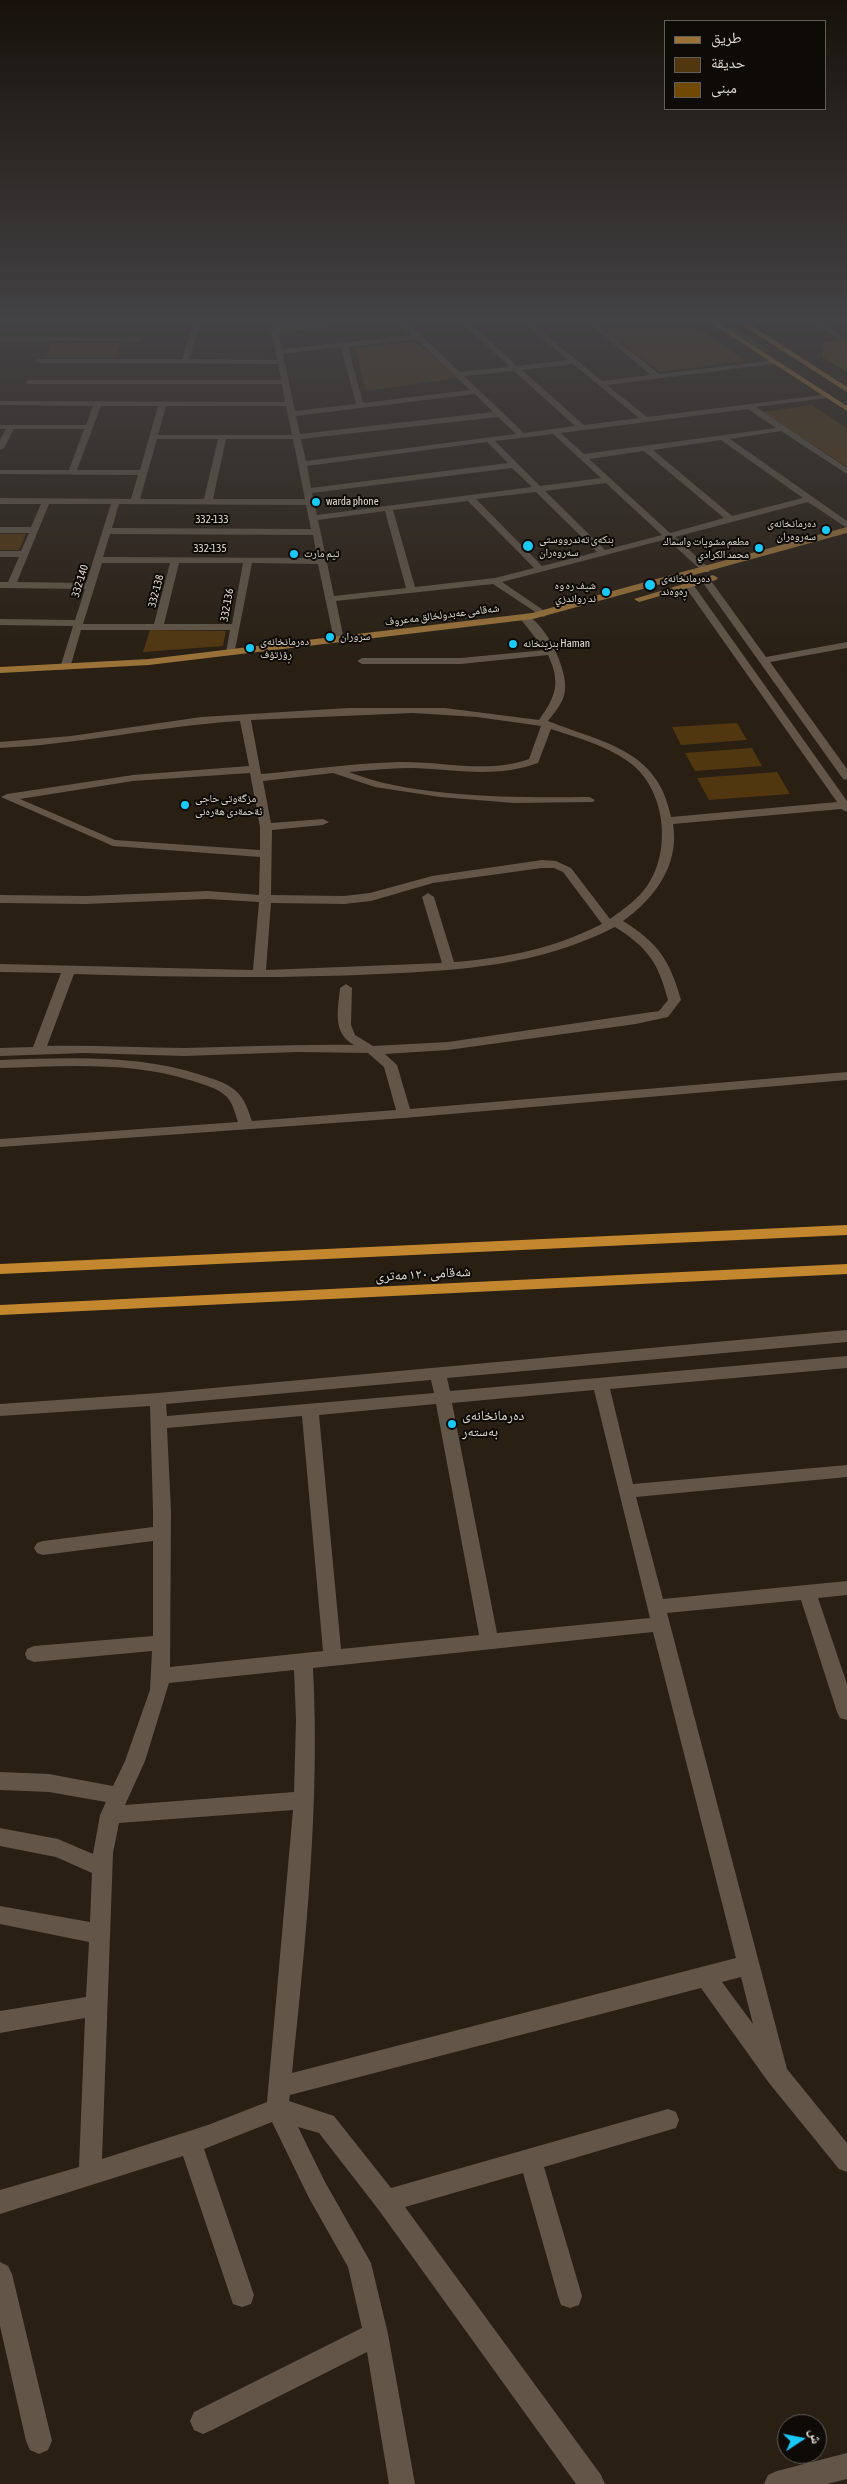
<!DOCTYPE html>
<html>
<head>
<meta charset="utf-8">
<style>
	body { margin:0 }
	#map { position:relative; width:847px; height:2484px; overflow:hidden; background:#291f13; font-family:"Asap Condensed","Noto Naskh Arabic",sans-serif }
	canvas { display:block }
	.legend { position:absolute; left:664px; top:20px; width:162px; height:90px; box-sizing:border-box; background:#0e0a06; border:1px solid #625d58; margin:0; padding:6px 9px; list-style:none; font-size:15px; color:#e1dad3 }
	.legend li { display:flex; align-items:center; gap:10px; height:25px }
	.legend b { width:25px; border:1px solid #625d58 }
	.north { position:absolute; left:777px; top:2414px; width:50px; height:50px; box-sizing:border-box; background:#0e0a06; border:1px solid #625d58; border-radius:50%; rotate:79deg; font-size:14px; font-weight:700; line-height:20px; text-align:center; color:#e1dad3 }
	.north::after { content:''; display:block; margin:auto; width:18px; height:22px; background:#17cafb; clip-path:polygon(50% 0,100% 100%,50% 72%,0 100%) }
</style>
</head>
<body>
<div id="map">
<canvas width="847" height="2484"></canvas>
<ul class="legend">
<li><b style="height:6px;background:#9b7339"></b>طريق</li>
<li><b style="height:14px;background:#51370f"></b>حديقة</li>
<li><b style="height:14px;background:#704905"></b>مبنى</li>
</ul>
<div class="north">ش</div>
</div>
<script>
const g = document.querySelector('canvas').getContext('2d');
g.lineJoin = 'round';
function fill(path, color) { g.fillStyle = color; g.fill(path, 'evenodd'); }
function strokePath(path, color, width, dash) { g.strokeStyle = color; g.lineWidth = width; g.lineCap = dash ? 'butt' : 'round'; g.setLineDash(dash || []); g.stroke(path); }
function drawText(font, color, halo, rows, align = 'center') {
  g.font = font + ' "Asap Condensed","Noto Naskh Arabic",sans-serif'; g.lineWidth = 4; g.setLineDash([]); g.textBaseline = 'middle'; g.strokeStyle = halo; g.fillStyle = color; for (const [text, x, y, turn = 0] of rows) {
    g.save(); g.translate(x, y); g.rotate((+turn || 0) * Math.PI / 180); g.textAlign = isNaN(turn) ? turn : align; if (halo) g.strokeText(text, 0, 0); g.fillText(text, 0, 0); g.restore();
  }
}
fill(new Path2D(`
	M592,320H686L746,361L660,372Z
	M716,320H723L771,352H764Z
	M416,342L457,378L372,390L365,389L355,348Z
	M52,343H121L116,357H46Z
	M812,405L847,428V467L763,412Z
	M0,534H26L19,550H0Z
	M150,630L226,631L223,646L143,652Z
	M737,723L747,740L681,745L672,727Z
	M752,748L762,766L695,771L685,753Z
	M777,772L790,794L709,800L697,778Z`), '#51370f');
fill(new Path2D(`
	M0,320H148L149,321L145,323H0Z
	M195,320H202L189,359L277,360L269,320H276L277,328L347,320H372L278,333L282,349L412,335L397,320H405L460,372L510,367L459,320H467L517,366L568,360L520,320H528L602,381L651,375L584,320H592L659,374L776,360V364H773L607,385L647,417L830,394L831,396L827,398L756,407L847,468V474L781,431L730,439L847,521V528L808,502L675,537L709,568V572H703L667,539L502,582L546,612V616L543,617L493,584L336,601L344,640L339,643L334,640L318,564L252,563L234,655L226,653L230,630H81L70,668L61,670L60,668L73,626L0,625V619L75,620L85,589L0,588V582H8L19,557H0V551H21L29,533H0V527H31L41,504H0V498L131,499L138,475L0,474V470H69L84,429H14L4,448L0,450V440L6,429H0V425H86L93,406L0,405V401L285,402L282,384H29L25,382L29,380H281L278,364L39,363L35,361L39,359H182ZM416,339L470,390L363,403L348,347ZM341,347L356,404L295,411L283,354ZM573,364L639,418L584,425L522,370ZM514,371L575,426L524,433L464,376ZM475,394L493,412L300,434L296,416ZM101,406H158L140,470H77ZM166,406H286L292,435H158ZM748,409L776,428L584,454L561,433ZM498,417L516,434L306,461L301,439ZM553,434L601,478L540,486L495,441ZM157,439H218L204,499H140ZM226,439H293L305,499H213ZM721,440L803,498L732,516L653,450ZM487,442L508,463L311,488L307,466ZM644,451L724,518L670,533L589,459ZM512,468L532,487L317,515L312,493ZM606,483L662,535L605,550L545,491ZM536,492L597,552L542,566L476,499ZM468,501L534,568L495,578L415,587L393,510ZM49,504H111L86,583L17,582ZM119,504L306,505L311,529L112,528ZM385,511L406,588L334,596L318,520ZM110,534L313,535L317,558L103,557ZM102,563H170L154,624H83ZM179,563H243L232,624H164Z
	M809,320H818L847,339V344Z
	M0,337L138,338L142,340L138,342L0,341Z
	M703,578H709L766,657L847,642V648L770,662L847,769V780L843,779L701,580Z
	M689,582L692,583L847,801V812L841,809L673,824C680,865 654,899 623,921C658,943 670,960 681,1000L668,1017L636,1024L448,1050L385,1054L397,1065L410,1109L847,1072V1080L404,1118L0,1147V1139L238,1122C235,1113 233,1104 227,1097C218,1088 205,1085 193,1081C131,1061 65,1066 0,1068V1060C68,1058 136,1054 201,1075C213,1079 226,1082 236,1091C245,1099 248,1110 252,1121L396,1110L384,1067L368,1053L298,1052L184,1056L85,1053L0,1056V1048L33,1047L61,973L0,972V964L253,970L259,902L208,899L86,904L0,903V895L86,896L208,891L259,895L260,857L113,846L1,797L7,794L133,775L249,766L240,721C160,726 81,744 0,748V742L71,736L201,717L348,708H445L539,720C556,696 561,683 548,655L461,664H362L357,661L362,658H461L545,650L519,617L524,614C545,621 568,670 565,690C564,702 555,712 548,721C603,743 658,749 671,817L837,802L684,585ZM413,713L477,717L541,726L529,759C488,774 442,761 399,762C353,763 307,770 261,774L251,720ZM551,729C579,738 611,747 634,766C666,794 671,852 647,886C638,899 624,909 610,919L571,868L556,861L542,860L432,876L370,893L344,896L271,895L272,830L323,825L329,822L323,819L271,823L263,781L333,773L375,787L440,797L514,803L593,802L595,800L589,797C520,798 412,798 349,772C371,770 393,768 415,768C456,770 498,778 538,763ZM250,773L260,827V850L115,840L20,799L133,781ZM542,868H554L563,872L602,924C555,948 507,958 454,962L434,897L428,893L422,897L442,963L266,970L271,903L344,904L371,901L433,883ZM615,927C648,948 658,962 668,1000L659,1011L448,1042L373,1046L355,1035L351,1025L352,988L346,984L340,988C338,1010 332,1033 354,1045C297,1044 241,1047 185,1048C139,1048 93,1045 47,1046L74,974C177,977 277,979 380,974C463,970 538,966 615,927Z
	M847,1330V1342L447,1378L450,1391L847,1356V1368L610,1389L633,1484L847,1465V1477L636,1497L663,1599L847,1581V1595L818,1598L847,1684V1720L840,1718L837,1712L801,1600L667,1613L787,2069L847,2143V2172L839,2169L769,2083L701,1988L290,2095L289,2101L334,2116L391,2188L668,2109L676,2112L679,2120L676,2128L544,2167L582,2296L579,2305L570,2308L561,2305L558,2296L523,2173L405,2207L601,2475L605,2484H576L378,2209L319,2133L298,2127L325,2182L371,2263L388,2334L415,2484H389L367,2352L212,2430L203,2434L194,2430L190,2421L194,2412L362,2328L348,2267L309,2198L272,2122L204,2149L254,2295L251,2304L242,2307L233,2304L230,2295L183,2156L0,2214V2190L79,2167L85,2018L0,2033V2011L86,1997L89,1942L0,1924V1906L90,1922L92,1873L56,1857L0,1846V1828L58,1839L93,1854L100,1815L106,1802L49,1792L0,1790V1772L49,1774L113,1786L125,1761L150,1690L152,1651L34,1662L27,1659L25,1654L27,1649L34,1646L153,1636V1541L43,1555L37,1553L34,1548L37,1543L43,1541L153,1527V1511L150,1406L0,1416V1404L158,1393ZM431,1380L434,1393L167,1416L166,1404ZM594,1390L650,1618L497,1633L452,1403ZM436,1404L479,1635L341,1649L319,1415ZM302,1416L323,1651L170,1667L171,1511L167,1428ZM653,1632L736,1958L292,2073C306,1939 320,1802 313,1668ZM294,1670L296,1720L294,1792L125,1805L145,1761L169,1683ZM293,1810L267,2102L208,2125L102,2159L113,1853L119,1823ZM741,1977L753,2024L722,1982Z
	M0,2262L8,2266L12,2274L52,2441L48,2450L39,2454L30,2450L26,2441L0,2326Z
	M847,2453V2479L827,2484H764L768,2475L777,2471Z`), '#615648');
fill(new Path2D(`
	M847,527V533L533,619L149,665L0,673V667L149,659L532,613Z
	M713,575L718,578L716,580L639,602L634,599Z`), '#9b7339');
fill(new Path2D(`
	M706,320H714L847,406V411Z
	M734,320H743L847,387V392Z
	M847,1225V1235L0,1274V1264Z
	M847,1264V1274L0,1315V1305Z`), '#c2872f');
fill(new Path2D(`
	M847,340V372L822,357L824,343Z`), '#603f04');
const building = new Path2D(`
	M847,340V357L824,343Z`);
fill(building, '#704905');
strokePath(building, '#4e3304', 1);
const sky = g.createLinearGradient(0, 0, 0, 668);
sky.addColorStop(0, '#17110a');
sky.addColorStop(0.48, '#434244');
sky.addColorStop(1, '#43424400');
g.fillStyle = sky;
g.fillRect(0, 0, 847, 668);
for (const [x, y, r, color] of [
	[316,502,5,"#17cafb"],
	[826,530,5,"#17cafb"],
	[528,546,6,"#17cafb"],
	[759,548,5,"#17cafb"],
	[294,554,5,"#17cafb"],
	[650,585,6,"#17cafb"],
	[606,592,5,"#17cafb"],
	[330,637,5,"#17cafb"],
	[513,644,5,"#17cafb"],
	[250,648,5,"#17cafb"],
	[185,805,5,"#17cafb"],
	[452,1424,5,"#17cafb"]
]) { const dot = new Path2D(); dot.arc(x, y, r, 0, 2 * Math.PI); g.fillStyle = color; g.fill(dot); strokePath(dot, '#0e0a06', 2); }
drawText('11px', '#e1dad3', '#0e0a06', [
	["warda phone",326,502],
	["دەرمانخانەی",816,524,"right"],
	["سەروەران",816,537,"right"],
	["بنکەی تەندرووستی",539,540],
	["سەروەران",539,553],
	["مطعم مشويات واسماك",749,542,"right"],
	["محمد الكرادي",749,555,"right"],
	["تيم مارت",304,554],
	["دەرمانخانەی",661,579],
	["ڕەوەند",661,592],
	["شيف ره وه",596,586,"right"],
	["ند رواندزي",596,599,"right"],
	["سروران",340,637],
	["دەرمانخانەی",260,642],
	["ڕۆزتۆف",260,655],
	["بنزینخانە Haman",523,644],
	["مزگةوتی حاجی",195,799],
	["ئةحمةدی هةرەنی",195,812]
], 'left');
drawText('11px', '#e1dad3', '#0e0a06', [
	["332-133",212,520],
	["332-135",210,549],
	["332-140",80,581,-73],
	["332-138",156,591,-76],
	["332-136",227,605,-80],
	["شەقامی عەبدولخالق مەعروف",442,615,-7]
]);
drawText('14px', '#e1dad3', '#0e0a06', [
	["شەقامی ١٢٠ مەتری",423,1274,-3]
]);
drawText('14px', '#e1dad3', '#0e0a06', [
	["دەرمانخانەی",462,1416],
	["بەستەر",462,1432]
], 'left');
</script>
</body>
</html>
